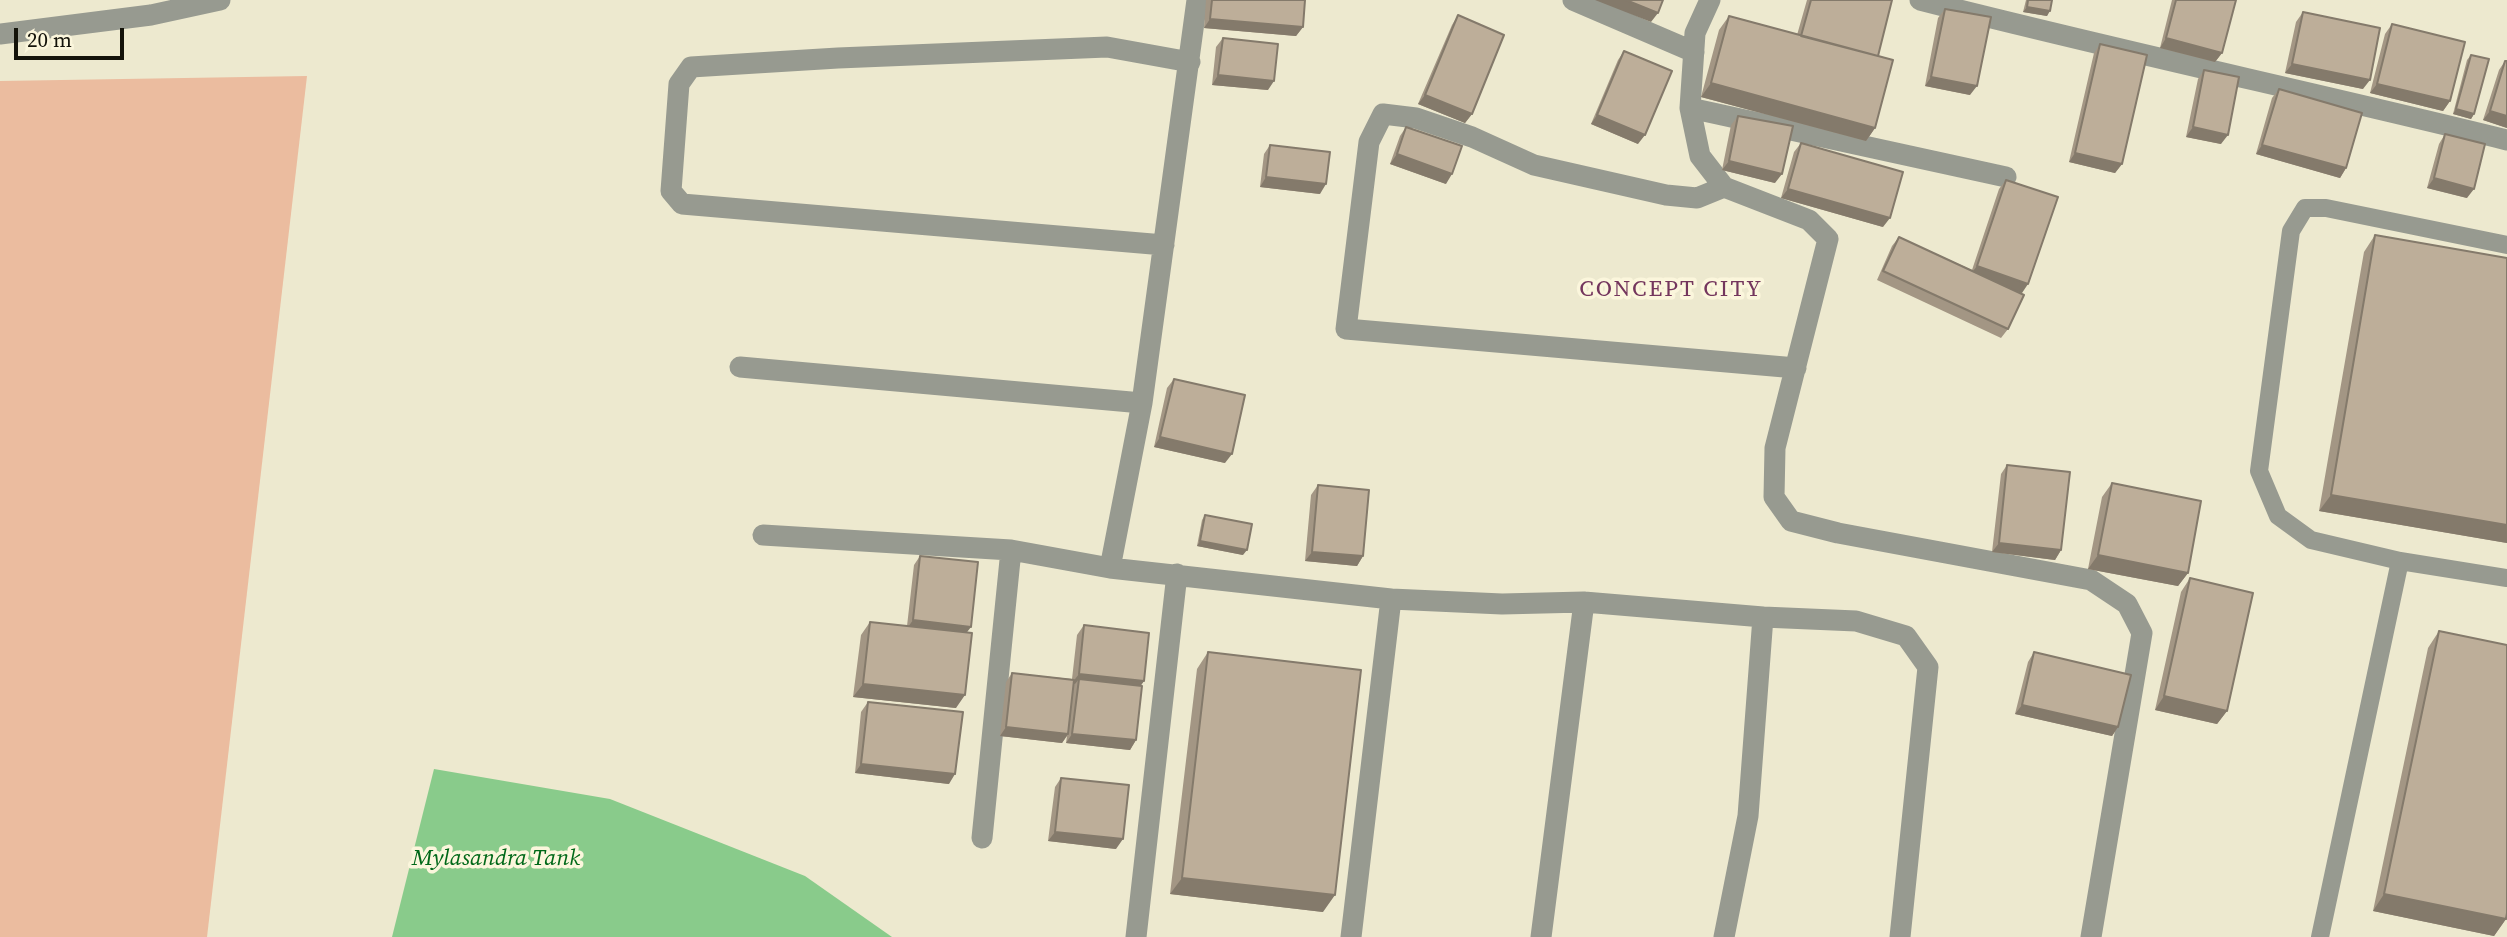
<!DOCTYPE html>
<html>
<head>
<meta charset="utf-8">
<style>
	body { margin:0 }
	#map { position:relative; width:2507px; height:937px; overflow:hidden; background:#ede9cf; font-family:"Source Serif 4",serif }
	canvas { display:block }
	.scale { position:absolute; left:14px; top:28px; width:110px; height:32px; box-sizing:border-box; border:4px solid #14130a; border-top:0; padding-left:9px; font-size:21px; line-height:24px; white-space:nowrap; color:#14130a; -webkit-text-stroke:5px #fbf6dc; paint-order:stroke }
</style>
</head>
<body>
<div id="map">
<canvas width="2507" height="937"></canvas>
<div class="scale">20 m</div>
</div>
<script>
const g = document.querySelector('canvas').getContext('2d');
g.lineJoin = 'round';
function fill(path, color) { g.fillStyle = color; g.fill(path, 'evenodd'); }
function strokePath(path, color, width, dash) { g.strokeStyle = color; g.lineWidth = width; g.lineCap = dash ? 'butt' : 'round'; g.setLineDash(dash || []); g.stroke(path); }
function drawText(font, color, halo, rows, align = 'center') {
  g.font = font + ' "Source Serif 4",serif'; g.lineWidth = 7; g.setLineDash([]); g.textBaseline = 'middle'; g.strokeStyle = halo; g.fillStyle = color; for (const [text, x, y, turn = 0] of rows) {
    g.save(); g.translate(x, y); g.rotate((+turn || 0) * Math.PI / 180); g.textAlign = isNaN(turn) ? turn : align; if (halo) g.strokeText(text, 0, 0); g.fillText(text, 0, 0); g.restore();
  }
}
fill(new Path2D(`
	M307,76L207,937H0V81Z`), '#ebbc9f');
fill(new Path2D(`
	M434,769L610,799L805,876L892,937H392Z`), '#89cb8b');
strokePath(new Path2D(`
	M2507,245L2326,208H2305L2291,231L2259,471L2278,516L2311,540L2400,561L2507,578
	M2320,937L2400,561`), '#979a90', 18);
strokePath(new Path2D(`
	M1573,0L1694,52
	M1710,0L1695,33L1690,108L1700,156L1724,187L1809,220L1828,239L1775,448L1774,497L1791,521L1838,533L2091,580L2127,604L2142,633L2091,937
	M1920,0C2115,50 2312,92 2507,140
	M0,34L151,15L220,0
	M1690,108L2006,177
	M1724,187L1697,198L1666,195L1534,165L1472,137L1416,118L1383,114L1369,142L1346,329L1796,368
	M1164,245L682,204L671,191L679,84L691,67L838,58L1107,47L1190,62
	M740,367L1142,403
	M763,535L1011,550L1110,568L1391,599L1502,604L1584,602L1763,617L1748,816L1724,937
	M1110,568L1142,403L1197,0
	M1763,617L1856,621L1906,636L1928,667L1900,937
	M982,838L1011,550
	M1136,937L1177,574
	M1351,937L1391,599
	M1541,937L1584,602`), '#979a90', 21);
fill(new Path2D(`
	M1206,0H1305L1303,27L1296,36L1204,28Z
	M1807,0H1892L1878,56L1875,128L1866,141L1701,97L1719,30L1729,16L1797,35Z
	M2026,0H2052L2047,16L2023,12Z
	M2172,0H2236L2222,53L2215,62L2160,48Z
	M1945,9L1970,95L1925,86L1938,18Z
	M2303,12L2363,89L2285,73L2296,22Z
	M1458,15L1472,114L1465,123L1418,104L1452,25Z
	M2392,24L2450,101L2443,111L2370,93L2385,34Z
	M1223,38L1268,90L1212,85L1216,47Z
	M2100,44L2122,164L2115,173L2069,162L2094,53Z
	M1624,51L1638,144L1591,124L1618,60Z
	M2471,55L2474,114L2471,119L2453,114L2467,60Z
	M2505,61H2507V128L2483,120L2499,70Z
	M2204,70L2221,144L2186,137L2198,79Z
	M2279,89L2346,168L2340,178L2256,154L2272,98Z
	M1738,116L1775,183L1722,170L1731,125Z
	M1406,127L1446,184L1390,164L1400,136Z
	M2445,134L2467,198L2427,188L2439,144Z
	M1801,143L1883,227L1781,198L1794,152Z
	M1270,145L1320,194L1260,187L1264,154Z
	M2006,180L2022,293L2008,329L2001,338L1877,280L1892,246L1899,237L1972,270L1999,189Z
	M2375,235L2507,258V543L2319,511L2364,252Z
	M1174,379L1225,463L1154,447L1167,388Z
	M2007,465L2061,550L2055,560L1992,552L2001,474Z
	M2112,483L2188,573L2178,586L2088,569L2102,497Z
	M1318,485L1363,556L1357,566L1305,561L1311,495Z
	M1205,515L1243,555L1197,546L1202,520Z
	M920,556L967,632L956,708L853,697L861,635L870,622L907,626L914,565Z
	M2190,578L2227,711L2217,724L2155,710L2181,592Z
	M1084,625L1144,681L1140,686L1136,740L1130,750L1066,743L1067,736L1062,743L1000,736L1006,682L1012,673L1072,679L1077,635Z
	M2439,631L2506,919L2494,936L2373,911L2428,648Z
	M1208,652L1323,912L1170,894L1197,669Z
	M2034,652L2118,727L2112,736L2015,714L2028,662Z
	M868,702L949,784L855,773L861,712Z
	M1061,778L1116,849L1048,841L1055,787Z`), '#a39684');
fill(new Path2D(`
	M1595,0H1626L1658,13L1651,22Z
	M2027,7L2050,11L2047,16L2023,12Z
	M1210,19L1303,27L1296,36L1204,28Z
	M2166,38L2222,53L2215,62L2160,48Z
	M2292,64L2370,80L2363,89L2285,73Z
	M1218,75L1274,81L1268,90L1212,85Z
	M1931,77L1977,86L1970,95L1925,86Z
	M1711,83L1875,128L1866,141L1701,97Z
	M2377,84L2450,101L2443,111L2370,93Z
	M1425,95L1472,114L1465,123L1418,104Z
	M2456,109L2474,114L2471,119L2453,114Z
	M2490,111L2507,116V128L2483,120Z
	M1597,115L1645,135L1638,144L1591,124Z
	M2193,127L2228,135L2221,144L2186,137Z
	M2262,145L2346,168L2340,178L2256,154Z
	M2075,153L2122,164L2115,173L2069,162Z
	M1397,154L1452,174L1446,184L1390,164Z
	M1729,161L1782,174L1775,183L1722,170Z
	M1266,177L1326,184L1320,194L1260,187Z
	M2434,178L2474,189L2467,198L2427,188Z
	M1788,189L1890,218L1883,227L1781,198Z
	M1977,266L2028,284L2022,293L1970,275Z
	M1160,437L1232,454L1225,463L1154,447Z
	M2331,495L2507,525V543L2319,511Z
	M1200,541L1247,550L1243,555L1197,546Z
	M1999,543L2061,550L2055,560L1992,552Z
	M1312,552L1363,556L1357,566L1305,561Z
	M2098,555L2188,573L2178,586L2088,569Z
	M913,620L971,627L964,636L906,630Z
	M1079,674L1144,681L1137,691L1079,679L1075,684L1072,683Z
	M863,684L965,695L956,708L853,697Z
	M2164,696L2227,711L2217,724L2155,710Z
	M2022,705L2118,727L2112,736L2015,714Z
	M1006,727L1068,734L1062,743L1000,736Z
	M1072,734L1136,740L1130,750L1066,743Z
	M861,764L955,774L949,784L855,773Z
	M1055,832L1123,839L1116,849L1048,841Z
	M1182,878L1335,895L1323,912L1170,894Z
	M2384,894L2506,919L2494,936L2373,911Z`), '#847a6b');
const building = new Path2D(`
	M1212,0H1305L1303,27L1210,19Z
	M1626,0H1663L1658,13Z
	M1811,0H1892L1878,56L1801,36Z
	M2028,0H2052L2050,11L2027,7Z
	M2176,0H2236L2222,53L2166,38Z
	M1945,9L1991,17L1977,86L1931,77Z
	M2303,12L2380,28L2370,80L2292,64Z
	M1458,15L1504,35L1472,114L1425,95Z
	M1729,16L1893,60L1875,128L1711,83Z
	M2392,24L2465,42L2450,101L2377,84Z
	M1223,38L1278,44L1274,81L1218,75Z
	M2100,44L2147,55L2122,164L2075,153Z
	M1624,51L1672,71L1645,135L1597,115Z
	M2471,55L2489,59L2474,114L2456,109Z
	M2505,61H2507V116L2490,111Z
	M2204,70L2239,77L2228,135L2193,127Z
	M2279,89L2362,113L2346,168L2262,145Z
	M1738,116L1793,126L1782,174L1729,161Z
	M1406,127L1462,146L1452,174L1397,154Z
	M2445,134L2485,144L2474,189L2434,178Z
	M1801,143L1903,172L1890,218L1788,189Z
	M1270,145L1330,152L1326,184L1266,177Z
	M2006,180L2058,197L2028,284L1977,266Z
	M2375,235L2507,258V525L2331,495Z
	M1899,237L2024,295L2008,329L1883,271Z
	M1174,379L1245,395L1232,454L1160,437Z
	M2007,465L2070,472L2061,550L1999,543Z
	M2112,483L2201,501L2188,573L2098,555Z
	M1318,485L1369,490L1363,556L1312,552Z
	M1205,515L1252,524L1247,550L1200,541Z
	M920,556L978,562L971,627L913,620Z
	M2190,578L2253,593L2227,711L2164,696Z
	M870,622L972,633L965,695L863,684Z
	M1084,625L1149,633L1144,681L1079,674Z
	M2439,631L2507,645V913L2506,919L2384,894Z
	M1208,652L1361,670L1335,895L1182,878Z
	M2034,652L2131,675L2118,727L2022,705Z
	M1012,673L1074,680L1068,734L1006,727Z
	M1079,679L1142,686L1136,740L1072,734Z
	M868,702L963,712L955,774L861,764Z
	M1061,778L1129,785L1123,839L1055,832Z`);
fill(building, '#bdae99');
strokePath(building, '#847a6b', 2);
g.letterSpacing = '2px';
drawText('23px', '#74365d', '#fbf6dc', [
	["CONCEPT CITY",1671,290]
]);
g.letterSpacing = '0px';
drawText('italic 23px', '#006818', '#fbf6dc', [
	["Mylasandra Tank",496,859]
]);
</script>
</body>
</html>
